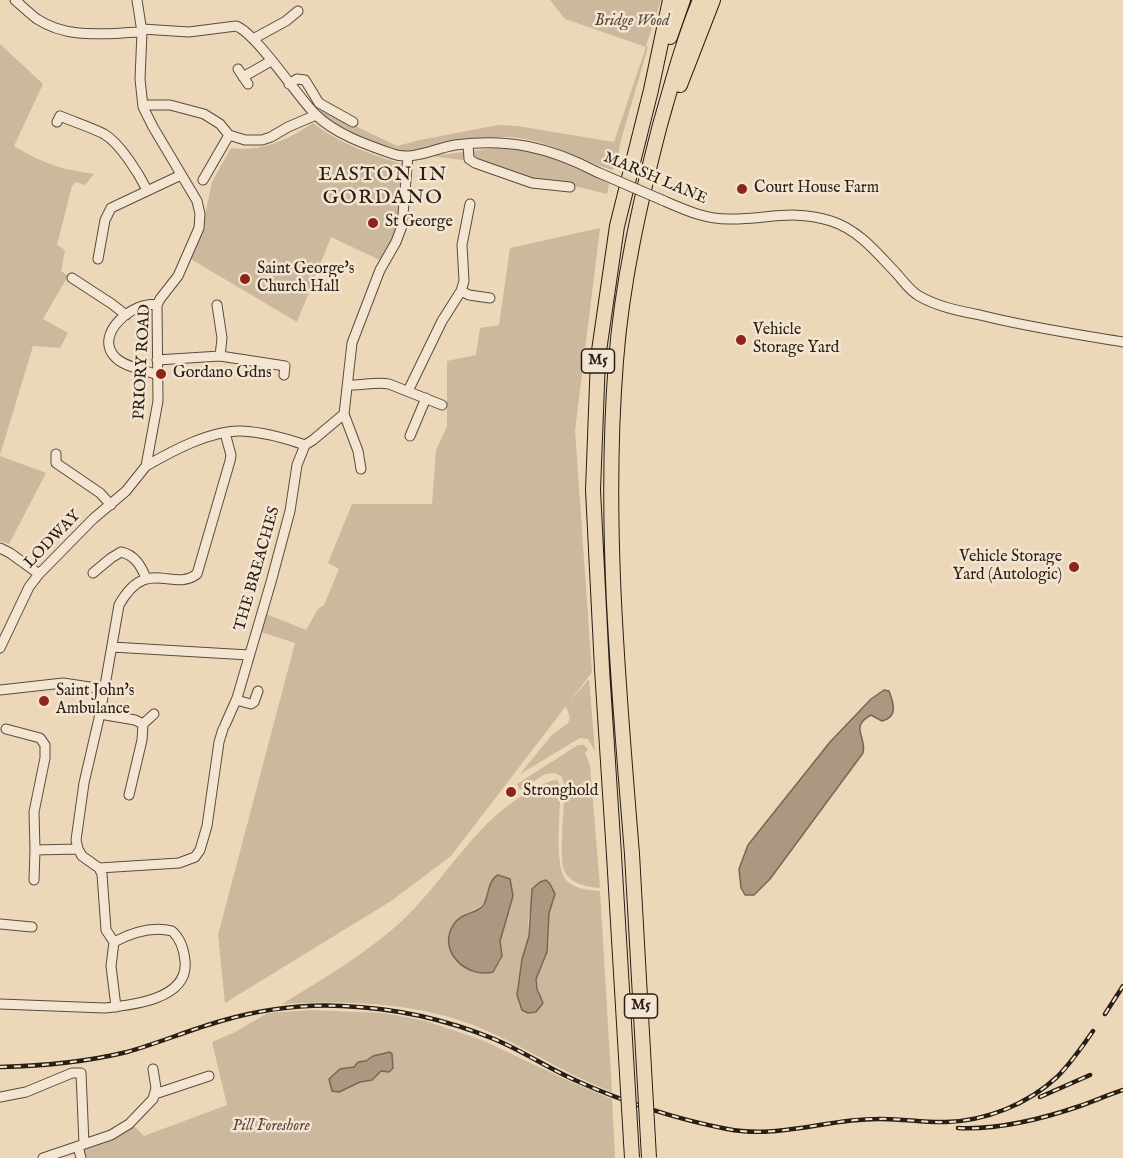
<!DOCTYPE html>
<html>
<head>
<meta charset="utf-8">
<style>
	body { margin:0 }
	canvas { display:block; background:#edd7b9 }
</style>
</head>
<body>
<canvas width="1123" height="1158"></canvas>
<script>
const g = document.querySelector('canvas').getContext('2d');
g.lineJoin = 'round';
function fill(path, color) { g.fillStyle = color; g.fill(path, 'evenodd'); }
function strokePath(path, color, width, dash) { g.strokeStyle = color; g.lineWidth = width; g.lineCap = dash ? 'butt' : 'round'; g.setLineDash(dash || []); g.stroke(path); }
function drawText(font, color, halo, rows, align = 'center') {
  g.font = font + ' "IM FELL English",serif'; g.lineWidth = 5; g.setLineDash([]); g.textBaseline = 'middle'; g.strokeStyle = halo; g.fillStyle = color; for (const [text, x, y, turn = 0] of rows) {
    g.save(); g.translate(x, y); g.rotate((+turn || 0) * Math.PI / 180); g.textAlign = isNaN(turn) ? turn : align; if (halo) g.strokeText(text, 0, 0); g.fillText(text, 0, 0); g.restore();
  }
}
fill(new Path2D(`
	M550,0H661L646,46L648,47L621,140L616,166L612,170C582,161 556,144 525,139C486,132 442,146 403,153L394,152L338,128L318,114L319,111L322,110L397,146L420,140L498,125L517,126L614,142L646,47L565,19Z
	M0,44L43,84L14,146C44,164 60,169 94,174L85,185L76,182L72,186L57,245L65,250L61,271L68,276L43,319L68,333L60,348L33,346L0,455Z
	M313,123C340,144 370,154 402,164L403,169L398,229L382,261L331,237L297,322L189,258L204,220L212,182L231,148C263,152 287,140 313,123Z
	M503,147L531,150L550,157L604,180L609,184L607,194L570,185L533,182L476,162L432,156Z
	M600,228L575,431L592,672L568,704L589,679L595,751L588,739L580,738L520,774L551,736L568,723L570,718L566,706L451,856L391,901L225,1003L218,935L295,643L261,632L266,614L306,630L318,609L324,605L339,569L328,563L352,504H432L436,450L447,427V361L476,355L480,328L499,325L510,248Z
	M0,456L46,473L9,544L0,541Z
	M578,745H584L588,749L585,753L590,765L600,888C587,887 570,884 564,870C559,859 564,805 565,789L562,777L555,773L545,774L520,790L517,784Z
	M557,780L561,788C560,808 554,867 566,880C574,889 589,890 600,891L612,1092C565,1074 522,1045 476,1026C414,1002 347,1000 282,1004C323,979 367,953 403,920C448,877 478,816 536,788C543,784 549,781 557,780ZM493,878H508L513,896L500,941L501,960L491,973L466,969L467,913C488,906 486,898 493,878ZM550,884L554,896L549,913L548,949L536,979L539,993L538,1010L531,1013L520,1007C513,986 523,964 527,943C530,934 527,925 529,916C531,906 532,904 531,893Z
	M311,1010L384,1013L426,1021L482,1040L573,1083L612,1099L615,1158H85L84,1149L118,1137L134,1126L144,1136L227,1105L212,1042L235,1032L268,1013ZM381,1054L393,1058V1066L387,1072L381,1071C372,1082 369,1077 358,1083C350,1087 344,1092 334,1092L340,1070L354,1067L358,1062C367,1062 372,1055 381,1054Z`), '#cbb89d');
const water = new Path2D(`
	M884,690L889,691C894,704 898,717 882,721L871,715C849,727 867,736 863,753L770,879L754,895H745L741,888L739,869L748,845L830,742L871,699Z
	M498,875L510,879L513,896L500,941L502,956L493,972C466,979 436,950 454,924C461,912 479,914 484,904C489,895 488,880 498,875Z
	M546,880L550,884L555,894L549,913L547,952L536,979L537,989L543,1003L536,1012L528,1013L522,1010L517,995L522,959L529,936L532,889L540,882Z
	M390,1052L392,1054L393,1068L389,1072L381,1071L372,1080L360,1082L339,1092L332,1091L329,1079L340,1069L354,1067L358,1062L366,1061L373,1056Z`);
fill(water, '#aa9881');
strokePath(water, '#766755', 1.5);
const minor = new Path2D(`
	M15,0C22,6 29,13 37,19C69,40 106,33 142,32
	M142,29L189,32L236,26C256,33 297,96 315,114C335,134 367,145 393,154C412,161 436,148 455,145C509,138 549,147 597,172
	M253,39L286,21L298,11
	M238,69L248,84
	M243,77L271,61
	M289,84L297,79L305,80L319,103L353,122
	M143,105H170L204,114L220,124L229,135L245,140H262L271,137L288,127L316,115
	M57,122L60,116C74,122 90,127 104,134C120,143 139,174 147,190
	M468,144L469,159L475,163L532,183L570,187
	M203,180L229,135
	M662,200C685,210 706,220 732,219C768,219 793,209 831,221C859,230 877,253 897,274C904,282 910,291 919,296C938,307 960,311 980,315C1027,327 1075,334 1123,342
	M98,259L105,220L111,208L181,175
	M72,278L112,304L126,315
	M461,291L469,295L490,298
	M157,305C134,300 93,334 115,357C124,367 145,370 158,375
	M217,305L222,338L220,356
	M157,360L220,356L285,366L284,375
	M348,385C362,386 376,381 389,384L442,405
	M408,391L442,321L461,291L464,281L462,245L470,204
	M344,414L358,451L361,469
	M410,436L426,398
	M305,445L313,440L344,414L352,343L380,270L396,242L402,226L408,156
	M56,454V463L100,493L111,505
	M146,466C172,451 211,430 241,431C263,432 285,438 305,445
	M0,548L10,553L39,574
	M93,573L111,558L121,552C135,555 141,566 146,578
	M112,647L249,655
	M0,648L29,587L39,574L93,519L126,491L146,466L158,401L157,305L160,299L178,276L199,228L200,214L197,201L153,127L143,107L140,79L142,32L137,0
	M0,690L63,683L103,689
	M236,700L251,704L254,702L258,691
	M100,714L135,720L143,724L142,740L129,795
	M143,724L154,714
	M225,725L237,698L271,582L290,511L297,465L305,445
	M6,729L40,738L45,745V758L34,812L35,850
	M99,868L179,863L195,857L200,850L207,826L219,742L223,729
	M34,880L35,850L78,849
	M0,924L32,927
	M114,942L106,930L102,874L99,868L82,856L78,849L76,840L84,783L100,714L119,605C147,555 172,593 197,574L230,461L231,455L225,433
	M0,1004L105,1008C133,1005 189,999 185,961C184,950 181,939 172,931C153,926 131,933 114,942L111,966L116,1007
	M155,1094L209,1076
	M0,1097L26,1092L72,1073H81L84,1144
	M78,1146L81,1158
	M43,1158L111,1135L129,1124L153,1099L156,1088L153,1069`);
const highway = new Path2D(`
	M670,37L683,0
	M680,85L713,0
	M632,854C619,690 603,525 616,361C622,282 640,202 660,125C672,83 683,41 700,0
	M614,855L602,669L593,490L598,358L617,226L651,90L670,0`);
strokePath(minor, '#584c3d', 11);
strokePath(highway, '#271e14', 16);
strokePath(minor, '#f3e5d2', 9);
strokePath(highway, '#edd7b9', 14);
const rail = new Path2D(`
	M1105,1014L1123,986
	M0,1067C42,1066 86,1062 127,1052C159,1043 189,1030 221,1021C259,1010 302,1004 342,1006C395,1008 445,1019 494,1039C523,1051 549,1069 577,1081C624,1102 676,1119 727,1129C778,1139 826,1119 877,1119C900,1118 923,1123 946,1122C986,1121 1028,1104 1057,1077C1071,1063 1082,1047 1093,1031
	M1040,1097L1090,1075
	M958,1128C998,1130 1042,1119 1080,1106C1094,1101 1108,1095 1123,1090`);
strokePath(rail, '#271e14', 4.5);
strokePath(rail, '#f3e5d2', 2, [7]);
const minorBridge = new Path2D(`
	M597,172L662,200`);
const highwayBridge = new Path2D(`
	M632,854L649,1158
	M614,855L632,1158`);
strokePath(minorBridge, '#584c3d', 11, []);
strokePath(highwayBridge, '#271e14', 16, []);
strokePath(minorBridge, '#f3e5d2', 9);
strokePath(highwayBridge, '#edd7b9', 14);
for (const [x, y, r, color] of [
	[742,189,6,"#8f2418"],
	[373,223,6,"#8f2418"],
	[245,279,6,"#8f2418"],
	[741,340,6,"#8f2418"],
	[161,374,6,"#8f2418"],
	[1074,567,6,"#8f2418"],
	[44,701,6,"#8f2418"],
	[511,792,6,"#8f2418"]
]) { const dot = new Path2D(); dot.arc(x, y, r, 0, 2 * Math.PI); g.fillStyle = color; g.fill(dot); strokePath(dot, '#f3e5d2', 2); }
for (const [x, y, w] of [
	[598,361,33],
	[641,1006,33]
]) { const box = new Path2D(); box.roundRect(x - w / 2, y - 12, w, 24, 4.5); g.fillStyle = '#f3e5d2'; g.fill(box); strokePath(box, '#271e14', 1.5); }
drawText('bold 15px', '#271e14', null, [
	["M5",598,361],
	["M5",641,1006]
]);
drawText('italic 16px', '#584c3d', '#f3e5d2', [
	["Bridge Wood",632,22],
	["Pill Foreshore",271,1127]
]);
drawText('16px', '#271e14', '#f3e5d2', [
	["MARSH LANE",655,179,23],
	["PRIORY ROAD",143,362,-87],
	["LODWAY",53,540,-46],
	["THE BREACHES",258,569,-74]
]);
drawText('16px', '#271e14', '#f3e5d2', [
	["Court House Farm",754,189],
	["St George",385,223],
	["Saint George's",257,270],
	["Church Hall",257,288],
	["Vehicle",753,331],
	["Storage Yard",753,349],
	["Gordano Gdns",173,374],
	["Vehicle Storage",1062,558,"right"],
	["Yard (Autologic)",1062,576,"right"],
	["Saint John's",56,692],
	["Ambulance",56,710],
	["Stronghold",523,792]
], 'left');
g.letterSpacing = '1.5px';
drawText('20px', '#271e14', '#f3e5d2', [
	["EASTON IN",383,176],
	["GORDANO",383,199]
]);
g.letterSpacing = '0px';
</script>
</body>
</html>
